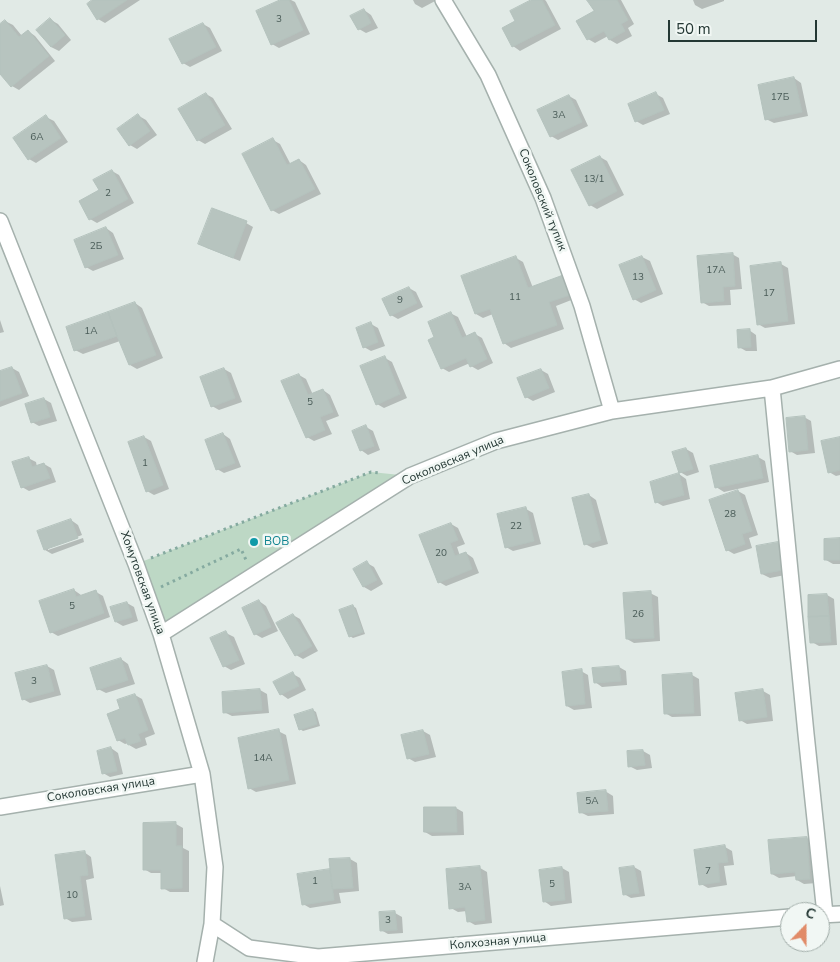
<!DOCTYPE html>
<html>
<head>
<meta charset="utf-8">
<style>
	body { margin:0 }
	#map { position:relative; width:840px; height:962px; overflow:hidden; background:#e1eae6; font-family:"Nunito Sans",sans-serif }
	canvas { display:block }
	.north { position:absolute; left:780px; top:902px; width:50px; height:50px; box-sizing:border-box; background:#f1f7f4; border:1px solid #9faba7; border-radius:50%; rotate:22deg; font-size:14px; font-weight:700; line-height:20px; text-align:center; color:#243834 }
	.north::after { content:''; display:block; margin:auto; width:18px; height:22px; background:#e18b68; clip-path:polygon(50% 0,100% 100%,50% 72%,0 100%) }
	.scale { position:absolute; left:668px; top:20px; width:149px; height:22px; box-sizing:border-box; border:2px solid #243834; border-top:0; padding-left:6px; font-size:15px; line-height:18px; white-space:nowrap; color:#243834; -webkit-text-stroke:4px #f1f7f4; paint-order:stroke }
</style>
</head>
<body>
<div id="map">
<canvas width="840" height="962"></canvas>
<div class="north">С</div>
<div class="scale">50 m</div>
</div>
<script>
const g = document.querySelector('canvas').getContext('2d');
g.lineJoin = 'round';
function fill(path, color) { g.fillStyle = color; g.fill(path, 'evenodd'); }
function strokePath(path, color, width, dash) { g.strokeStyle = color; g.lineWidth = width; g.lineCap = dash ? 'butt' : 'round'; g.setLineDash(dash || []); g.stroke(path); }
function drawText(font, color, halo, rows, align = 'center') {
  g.font = font + ' "Nunito Sans",sans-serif'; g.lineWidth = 5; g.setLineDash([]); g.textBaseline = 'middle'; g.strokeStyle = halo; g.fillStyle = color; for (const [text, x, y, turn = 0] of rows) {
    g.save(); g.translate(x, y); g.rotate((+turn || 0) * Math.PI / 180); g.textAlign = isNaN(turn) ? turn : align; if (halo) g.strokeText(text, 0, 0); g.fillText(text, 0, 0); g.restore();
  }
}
fill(new Path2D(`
	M371,472L410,476L161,634L136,564Z`), '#bdd8c5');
fill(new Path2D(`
	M94,0H140L105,23L98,19Z
	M283,0H291L295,2L310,34L279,48L272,44Z
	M413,0H437L422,8L415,4Z
	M533,0H545L546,1L561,29L520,51L513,46Z
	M589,0H621L634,24L628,28L632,36L617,44L610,40L608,36L595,43L588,39L595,12Z
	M693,0H724V1L702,9L695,5Z
	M364,10L371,15L378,28L366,33L359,29Z
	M51,20L58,24L71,40L59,51L51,47Z
	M5,21L13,25L22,36L28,31L35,36L55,61L19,90L12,86L0,72V26Z
	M203,24L210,28L222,51L190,67L183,63Z
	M794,78L801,83L808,116L774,123L766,119Z
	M206,94L213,98L232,129L205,144L198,140Z
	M656,94L663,98L670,114L643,125L636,121Z
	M569,96L576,100L588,126L558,140L551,136Z
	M139,116L146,120L157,135L137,149L130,145Z
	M46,117L54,121L68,142L36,163L29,159Z
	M273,140L280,144L291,165L299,160L306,165L321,194L279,214L272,210Z
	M600,157L607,161L624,195L597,209L590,205Z
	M112,171L119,175L134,203L97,223L90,219L100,191Z
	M246,223L253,227L240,261L207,248L200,244Z
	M106,228L113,233L124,259L93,271L86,267Z
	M732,254L739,258L742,289L730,290L731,305L709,306L702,302Z
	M642,257L650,261L663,294L641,303L634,299Z
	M516,258L523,262L533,288L566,276L579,297L556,306L564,329L511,348L504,343L493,314L483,318L476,314Z
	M781,264L788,268L795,324L765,328L758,324L751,267Z
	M409,288L416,292L423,307L398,319L391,315Z
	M135,303L142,308L163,358L137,369L130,365L120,341L83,354L75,350Z
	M450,313L458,317L467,337L475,334L482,338L493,363L478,370L471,366L470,363L449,372L442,368L436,337Z
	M0,320L4,332L0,333Z
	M371,324L378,328L385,346L371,351L364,347Z
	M749,330L756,335L757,351H746L739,347Z
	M385,358L392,362L407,398L384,408L377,404Z
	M12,368L19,372L29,396L0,407V373Z
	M224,369L231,373L242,402L219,410L212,406Z
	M541,370L548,374L555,392L533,401L526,397Z
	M299,375L306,379L313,395L323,390L330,395L339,416L326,421L332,434L314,441L307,437Z
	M44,399L51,403L57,421L39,426L32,422Z
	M804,417L811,421L815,453L797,455L790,451Z
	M366,427L373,431L380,450L368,455L361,450Z
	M223,434L230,439L241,467L224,473L217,469Z
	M144,437L151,441L169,489L154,495L147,491Z
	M840,438V475L836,476L829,472Z
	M686,449L693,453L699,472L687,476L680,472Z
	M758,457L765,461L769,482L724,492L716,487Z
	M28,458L36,462L37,467L44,464L51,468L56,482L29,491L22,487Z
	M679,474L686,479L690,499L663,506L656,502Z
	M738,491L745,495L758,535L749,538L752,548L734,554L727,550Z
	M589,495L596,500L608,544L593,548L585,544Z
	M526,509L533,513L541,544L513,551L506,547Z
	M71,520L78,525L82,535L48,548V550L83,538L84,542L52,554L45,550Z
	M451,524L458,528L465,544L457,547L460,556L466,553L473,558L479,573L446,586L439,582Z
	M840,540V564H833L826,560Z
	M778,544L785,548L790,574L770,578L762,574Z
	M367,563L374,567L383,584L371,591L364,587L354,569Z
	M74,590L81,595V597L96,592L103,596L110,617L58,636L51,632Z
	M650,593L658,597L660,641L634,643L627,639Z
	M827,595L834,599L837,645L819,646L812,642L809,596Z
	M259,601L266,606L278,631L262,638L255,634Z
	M127,603L134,607L138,621L123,626L116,622Z
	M353,606L356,608L365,634L353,638L350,636Z
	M293,615L300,619L318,651L303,659L296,655Z
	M226,633L234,637L245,664L231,670L224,666Z
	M121,659L128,664L135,684L106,693L98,689Z
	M47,666L54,670L61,695L30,703L23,699Z
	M619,667L626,671L627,685L602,687L595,682Z
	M581,671L588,675L592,708L574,710L567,706Z
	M293,674L300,678L306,690L288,699L281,694Z
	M692,675L699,679L701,716L672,717L665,713Z
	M260,690L267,694L269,713L232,716L224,712Z
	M763,691L770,695L773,721L747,724L740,720Z
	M135,695L142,699L155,734L145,738L147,745L136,749L129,745V743L125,744L118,740L121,710Z
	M313,710L316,712L320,726L303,731L300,729Z
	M278,731L286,735L296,784L256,792L249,788Z
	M423,731L430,735L436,757L415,762L408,758Z
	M111,748L118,753L123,774L110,777L103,773Z
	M643,751L650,755L652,768L637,770L629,766Z
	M605,791L613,796L614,814L588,816L580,812Z
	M456,808L463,812L464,835L432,836L425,832V809Z
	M176,824L183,828V848L189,851V892H170L163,888L162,873H151L144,869Z
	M807,838L814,843L817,883L804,884L797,880V876L779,878L772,874Z
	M725,847L732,851L734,865L724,866L727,885L708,888L701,884Z
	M84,852L91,857L94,878L86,880L92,920L72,922L65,918Z
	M350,859L357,863L359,891L339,893L341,903L310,908L303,904L332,870Z
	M634,867L641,871L645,896L631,898L624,894Z
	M480,868L487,872L492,923L475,925L468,921L467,911L458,912L451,908Z
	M562,868L569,872L572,903L551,906L544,901Z
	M0,886L4,905L0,906Z
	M395,913L402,917L403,933L388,934L381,930Z`), '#0003');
const building = new Path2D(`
	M92,0H127L97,20L87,4Z
	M280,0H289L303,30L271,45L256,11Z
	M531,0H542L555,25L512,47L502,28L515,21L510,11Z
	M587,0H617L628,20L621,24L625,31L609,40L604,31L587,40L576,21L594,11Z
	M364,9L371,23L358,30L350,16Z
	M50,18L65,35L51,47L36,30Z
	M5,20L19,37L28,30L49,56L11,87L0,74V24Z
	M203,23L216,47L182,64L169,39Z
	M794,77L802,112L765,120L758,85Z
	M656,92L664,110L635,122L628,104Z
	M206,93L225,125L197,141L178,109Z
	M569,95L582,122L550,137L537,110Z
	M138,114L150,131L129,146L117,129Z
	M46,115L61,138L28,160L13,138Z
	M273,138L287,165L299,159L315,189L271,211L242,154Z
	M600,156L617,191L589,206L571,170Z
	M112,170L128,199L89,220L79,201L99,190L93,180Z
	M212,208L247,221L233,258L198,244Z
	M106,227L118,255L85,268L74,240Z
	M733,253L735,286L723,287L724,301L701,303L697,256Z
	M516,256L528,288L566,274L573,294L549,302L557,325L503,344L490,309L475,314L461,276Z
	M642,256L656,290L633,300L619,265Z
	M781,262L788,321L757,325L750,266Z
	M409,287L417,303L390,316L382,299Z
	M135,302L156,355L129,365L117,336L108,312Z
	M108,312L117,336L74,351L66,327Z
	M451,312L462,338L475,332L487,359L470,367L466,358L441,369L428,340L434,337L428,322Z
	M371,322L378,342L363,348L356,328Z
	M750,329L751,347L738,348L737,330Z
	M385,356L400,394L376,405L360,366Z
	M12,367L22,393L0,401V371Z
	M224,368L235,398L211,407L200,377Z
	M541,369L549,388L525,398L517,378Z
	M299,374L308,395L323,389L333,412L320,417L325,430L306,438L281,381Z
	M44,398L50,417L31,423L25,404Z
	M805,416L808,450L789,452L786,418Z
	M366,425L374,446L360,451L352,431Z
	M223,433L235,463L216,470L205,440Z
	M144,436L163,485L146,492L128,442Z
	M840,437V470L828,473L821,441Z
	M686,448L693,469L679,473L672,452Z
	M758,455L763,478L715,488L710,466Z
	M29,457L32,467L44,463L50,478L21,488L12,462Z
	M679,473L684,495L655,503L650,482Z
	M738,490L752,531L742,534L745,544L726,551L709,500Z
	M589,494L601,540L584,545L572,498Z
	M526,507L534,541L505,548L497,514Z
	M71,519L78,538L44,550L37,531Z
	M451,523L458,540L450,543L455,556L466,552L472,569L438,583L419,535Z
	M840,538V560H824V539Z
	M778,542L783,570L761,574L756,546Z
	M367,561L377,580L363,587L353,569Z
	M74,589L76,597L96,590L104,613L50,633L39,601Z
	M651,591L654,638L626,639L623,593Z
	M827,594L829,616L808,617V595Z
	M259,600L271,627L254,635L242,608Z
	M127,602L132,617L115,622L110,607Z
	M353,605L363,632L349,637L339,610Z
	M293,614L312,646L295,656L276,623Z
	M829,616L831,642L810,643L808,617Z
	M226,631L239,660L223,667L210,638Z
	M121,658L128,680L97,690L90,668Z
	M47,665L54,691L22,700L15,673Z
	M619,666L621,681L594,683L592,668Z
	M582,669L585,704L566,706L562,672Z
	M293,672L299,686L280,695L273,682Z
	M692,673L694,713L664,714L662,675Z
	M260,689L262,710L223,713L222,692Z
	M763,689L767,717L739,721L735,693Z
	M135,694L148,730L138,734L141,741L128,745L125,738L117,741L107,714L120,709L117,700Z
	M313,709L317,724L299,730L294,715Z
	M279,729L289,780L248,789L238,738Z
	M423,730L429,754L407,759L401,735Z
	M111,747L117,771L102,774L97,751Z
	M643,750L645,765L628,767L627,751Z
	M606,790L608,811L579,813L577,793Z
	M424,807H456L457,832H424Z
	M176,822V846H182V888L161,889V870H143V823Z
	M807,837L810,879L796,880L795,872L771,874L768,840Z
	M725,845L728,862L718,863L720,882L699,885L694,850Z
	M85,851L88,875L80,876L85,916L64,919L55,855Z
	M350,858L353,888L332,889L329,859Z
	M480,866L485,920L467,922L465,907L449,909L446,869Z
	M634,866L639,893L623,895L619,868Z
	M562,867L565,900L543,902L539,870Z
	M330,869L334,900L302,905L297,874Z
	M395,911L397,930L380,931L379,912Z`);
fill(building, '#b7c4bf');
strokePath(building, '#b4c2bd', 1);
const minor = new Path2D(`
	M443,0L488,75L543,198L582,306L612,411
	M0,221L136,564L161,634L202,774L215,867L212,924L205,962
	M772,388L806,734L825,914
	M161,634L410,476L496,441L612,411L772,388L840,369
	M0,807L202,774
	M820,915L840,914
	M212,924L249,948L318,957L790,917`);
strokePath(minor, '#a5b1ad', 18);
strokePath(new Path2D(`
	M151,558L371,472L381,473
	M161,587L241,549L246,560`), '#85aaa0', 3, [2.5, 4]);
strokePath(minor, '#fff', 15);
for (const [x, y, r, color] of [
	[254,542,5,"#0f9aa8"]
]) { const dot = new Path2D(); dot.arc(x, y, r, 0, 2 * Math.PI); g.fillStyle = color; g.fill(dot); strokePath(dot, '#f1f7f4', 2); }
drawText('10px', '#495b57', null, [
	["3",279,20],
	["17Б",780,98],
	["3А",559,116],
	["6А",37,138],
	["13/1",594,180],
	["2",108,194],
	["2Б",96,247],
	["17А",716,271],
	["13",638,278],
	["17",769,294],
	["11",515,298],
	["9",400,301],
	["1А",91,332],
	["5",310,403],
	["1",145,464],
	["28",730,515],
	["22",516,527],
	["20",441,554],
	["5",72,607],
	["26",638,615],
	["3",34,682],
	["14А",263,759],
	["5А",592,802],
	["7",708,872],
	["1",315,882],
	["5",552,885],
	["3А",465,888],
	["10",72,896],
	["3",388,921]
]);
drawText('12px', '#243834', '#f1f7f4', [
	["Соколовский тупик",542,200,68],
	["Соколовская улица",453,461,-23],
	["Хомутовская улица",142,583,70],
	["Соколовская улица",101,790,-9],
	["Колхозная улица",498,942,-5]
]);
drawText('12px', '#0d838f', '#f1f7f4', [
	["ВОВ",264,542]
], 'left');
</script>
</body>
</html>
